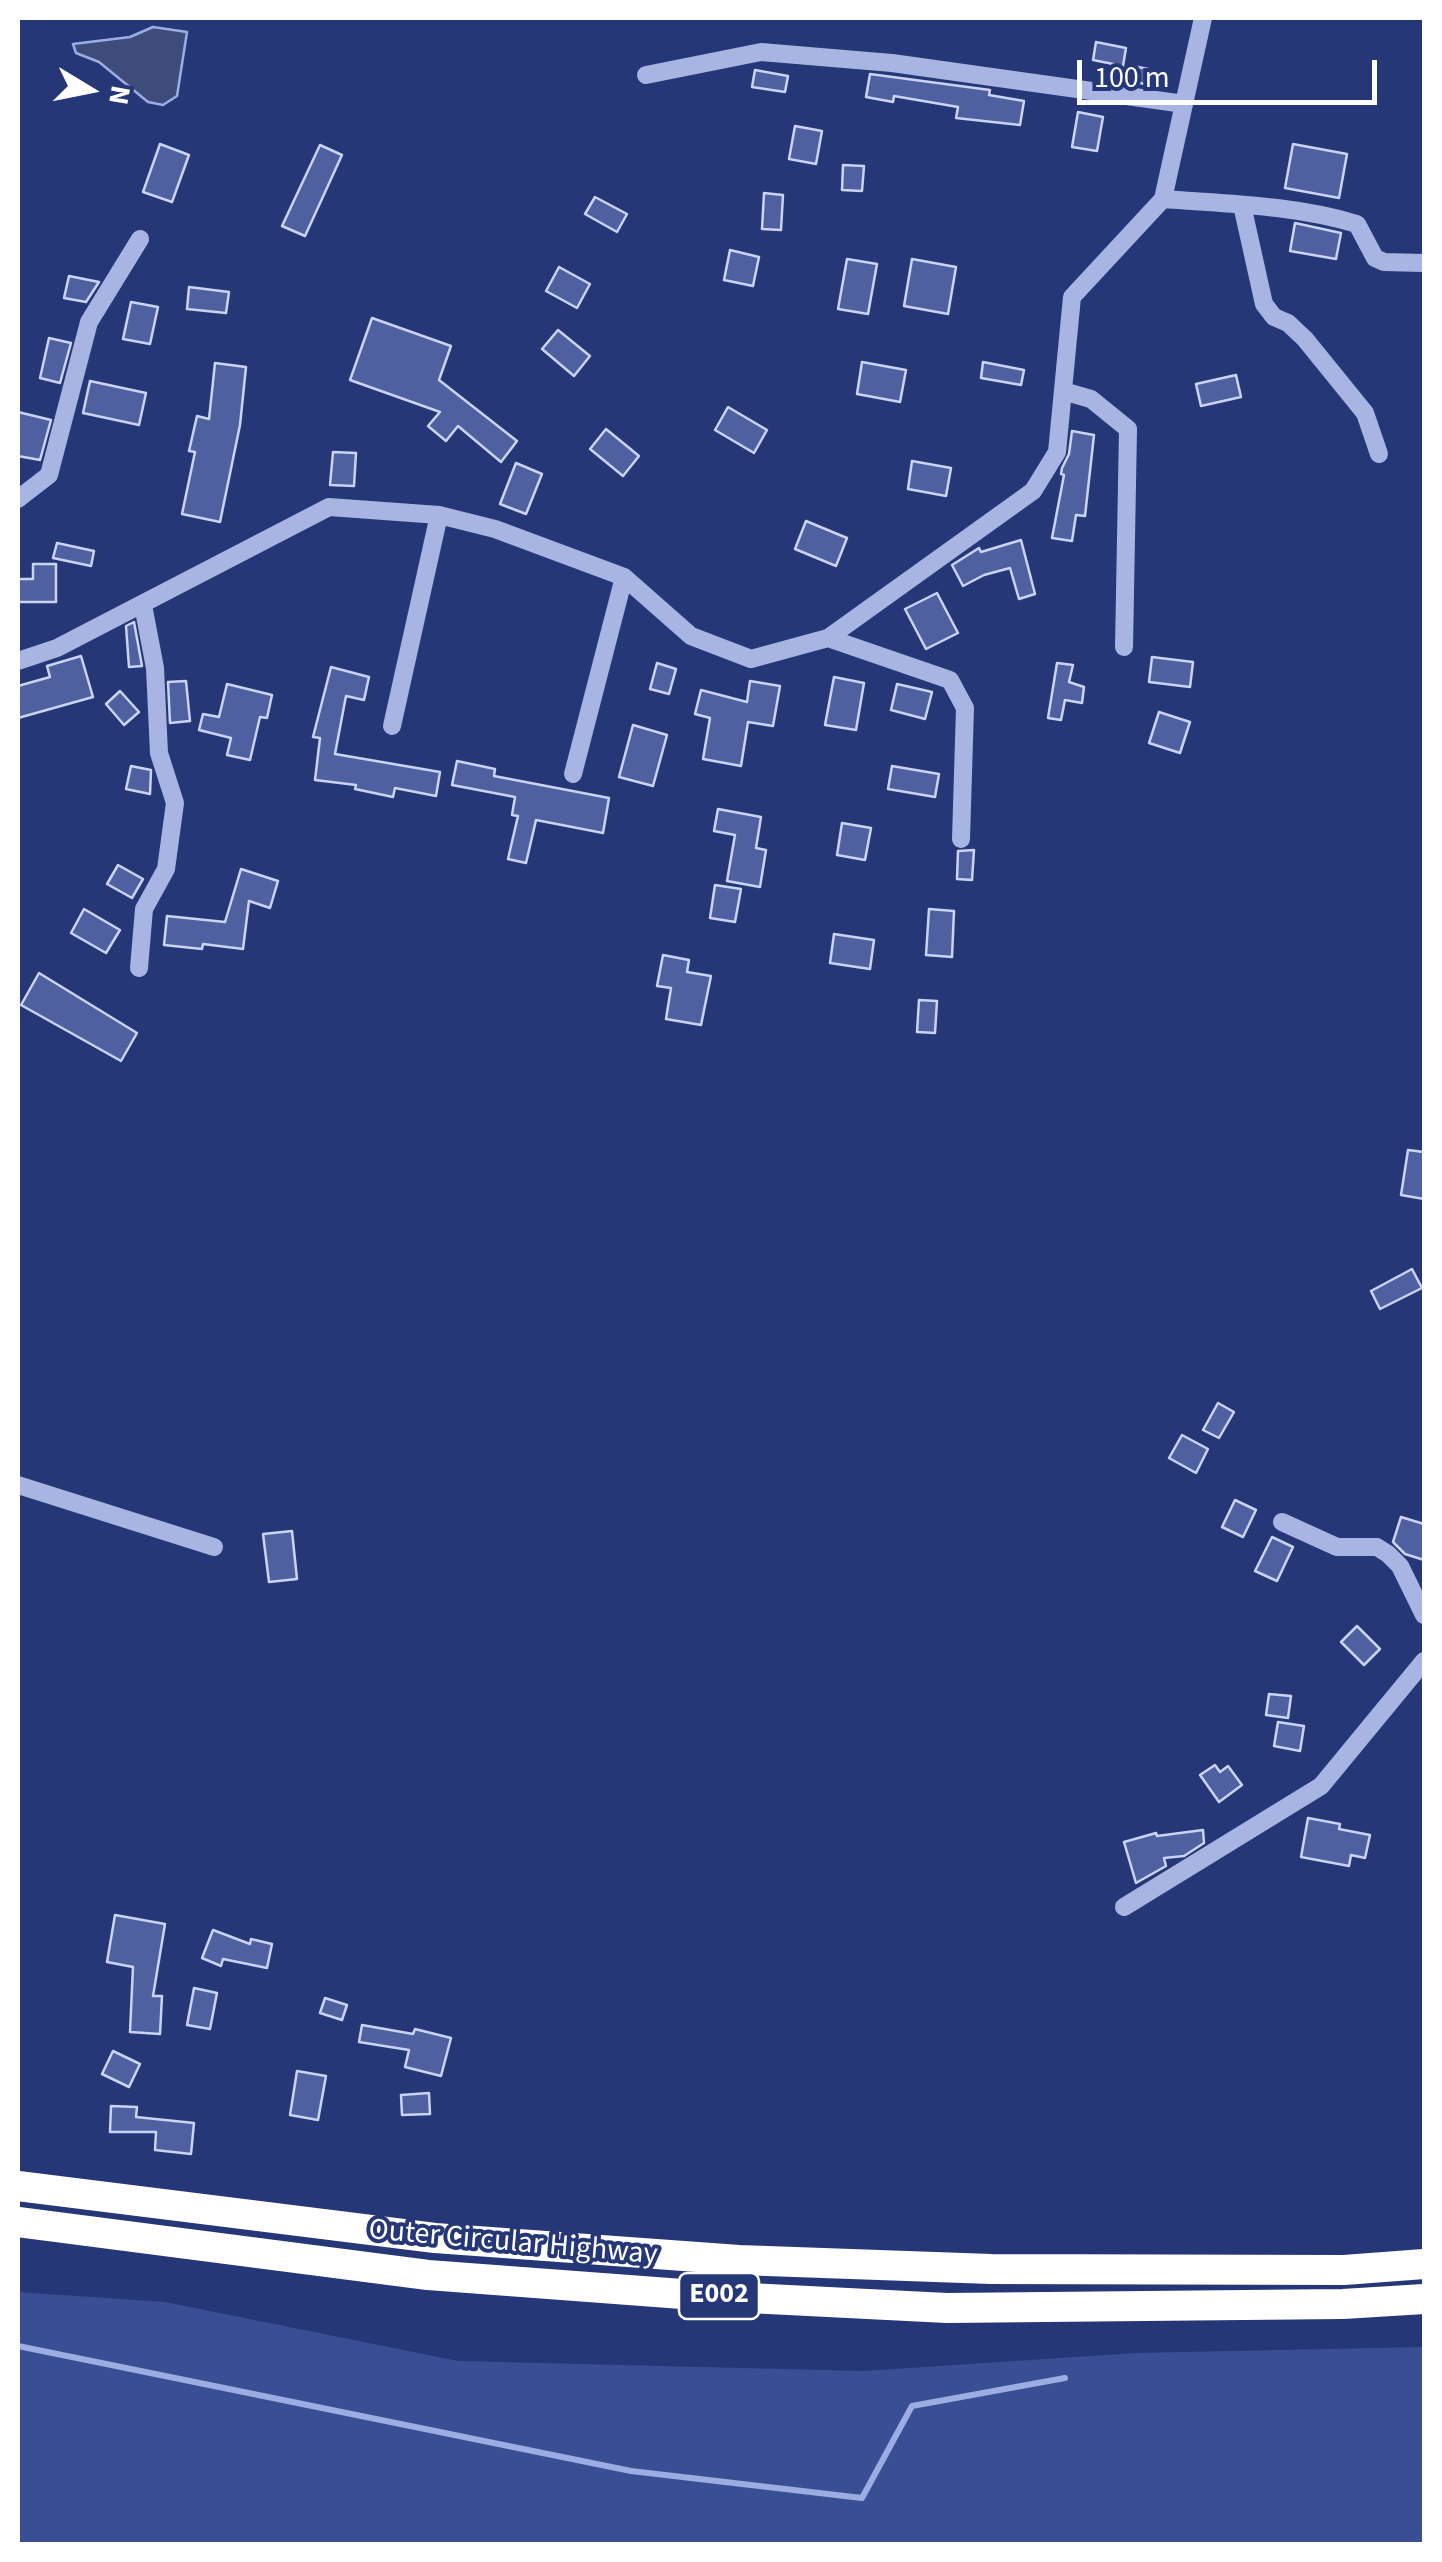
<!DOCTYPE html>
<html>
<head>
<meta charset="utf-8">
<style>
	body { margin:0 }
	#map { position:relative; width:1442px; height:2562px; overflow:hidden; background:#263777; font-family:"Source Sans 3",sans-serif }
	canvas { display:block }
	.frame { position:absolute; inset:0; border:20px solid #fff; pointer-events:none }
	.north { position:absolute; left:40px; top:40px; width:100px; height:100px; -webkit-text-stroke:8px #263777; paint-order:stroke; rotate:100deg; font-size:28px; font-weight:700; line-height:40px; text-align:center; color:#fff }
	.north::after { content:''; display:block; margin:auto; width:35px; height:45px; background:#fff; clip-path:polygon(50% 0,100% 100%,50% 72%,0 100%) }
	.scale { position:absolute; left:1077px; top:60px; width:300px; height:45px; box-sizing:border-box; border:5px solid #fff; border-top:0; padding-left:12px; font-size:30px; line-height:35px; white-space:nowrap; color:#fff; -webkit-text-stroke:8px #263777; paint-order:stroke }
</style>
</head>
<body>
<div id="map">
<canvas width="1442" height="2562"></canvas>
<div class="frame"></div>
<div class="north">N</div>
<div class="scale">100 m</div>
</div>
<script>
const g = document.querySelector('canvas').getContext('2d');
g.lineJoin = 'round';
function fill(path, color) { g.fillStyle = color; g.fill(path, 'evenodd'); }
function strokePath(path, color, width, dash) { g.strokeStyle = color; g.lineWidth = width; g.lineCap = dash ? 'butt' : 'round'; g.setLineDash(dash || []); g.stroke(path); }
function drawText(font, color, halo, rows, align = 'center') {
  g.font = font + ' "Source Sans 3",sans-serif'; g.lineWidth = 8; g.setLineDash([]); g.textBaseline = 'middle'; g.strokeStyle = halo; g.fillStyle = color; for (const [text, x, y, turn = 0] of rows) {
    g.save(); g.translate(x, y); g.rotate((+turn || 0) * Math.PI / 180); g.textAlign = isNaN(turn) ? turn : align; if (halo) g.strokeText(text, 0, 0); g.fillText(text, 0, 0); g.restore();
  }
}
fill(new Path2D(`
	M18,2292L165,2302L458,2361L864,2371L1136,2353L1424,2347V2544H18Z`), '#3a4e94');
const water = new Path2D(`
	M153,27L187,32L177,96L163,105L148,102L99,62L76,53L73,44L130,37Z`);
fill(water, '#3f4b7b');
strokePath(water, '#9cade3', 2.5);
strokePath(new Path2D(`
	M18,2346L631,2471L862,2498L912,2406L1065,2378`), '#9cade3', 6);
const building = new Path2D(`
	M1096,42L1126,48L1123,66L1093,60Z
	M1133,66L1158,71L1155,86L1130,81Z
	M755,70L788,76L785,92L752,87Z
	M870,74L990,90L989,95L1024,101L1020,125L956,118L958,107L894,96L893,102L866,97Z
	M1078,112L1103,117L1097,151L1072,147Z
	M795,126L822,131L816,164L789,159Z
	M160,144L189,155L172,202L143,192Z
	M1293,144L1347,154L1339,198L1285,188Z
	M320,145L342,155L305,236L282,226Z
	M843,165L864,166L862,191L842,190Z
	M764,193L783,195L781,230L762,229Z
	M595,197L627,214L617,232L585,214Z
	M1295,223L1341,233L1336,259L1290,251Z
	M730,250L759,257L753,286L724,280Z
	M847,259L877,264L868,314L838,309Z
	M912,259L956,267L948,314L904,306Z
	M559,267L590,284L577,308L546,291Z
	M69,276L99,282L86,302L64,298Z
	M189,287L229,292L226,313L187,309Z
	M131,302L158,307L150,344L123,339Z
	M372,318L451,346L439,380L517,441L501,462L458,426L446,441L428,426L440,412L350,380Z
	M558,330L590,356L574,376L542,349Z
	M49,338L71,343L60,383L40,378Z
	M862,362L906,370L900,402L857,394Z
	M983,362L1024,370L1021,385L981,378Z
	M215,363L246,367L240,425L220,522L182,514L195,452L189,451L197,416L209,419Z
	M1236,375L1241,397L1201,406L1196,384Z
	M90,381L146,393L139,425L83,413Z
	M728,407L767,430L754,453L715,430Z
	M18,412L51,420L40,460L18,456Z
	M606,429L639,456L623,476L590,449Z
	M1072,431L1094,435L1085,516L1076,515L1072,541L1052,538L1064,475L1061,474L1062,468L1069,454Z
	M333,452L356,453L354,486L330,485Z
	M912,461L951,468L946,496L908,489Z
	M516,463L542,474L526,514L500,504Z
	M806,521L847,538L836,566L795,549Z
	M1021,540L1035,594L1019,599L1010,568L984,575L963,586L952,565L979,548L981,552Z
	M57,543L94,551L91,566L53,558Z
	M33,564H56V602H18V579H33Z
	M937,593L958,633L926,649L905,609Z
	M134,622L142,666L129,667L126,626Z
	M81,656L93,697L18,718V686L50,677L47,666Z
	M1152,657L1193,662L1190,687L1149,682Z
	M657,663L676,669L669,694L650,689Z
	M1057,663L1073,665L1069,682L1084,687L1082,703L1065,700L1061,720L1048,718Z
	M331,667L369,677L364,700L346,696L335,754L440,772L436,796L395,788L393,797L355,789L356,785L315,780L320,738L313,737Z
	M834,677L864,683L856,730L825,725Z
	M186,681L190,721L170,723L168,682Z
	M750,681L780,686L773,726L748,722L741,766L703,759L710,718L695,714L701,690L747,702Z
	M227,684L272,695L267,718L260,717L250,760L227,755L231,738L199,730L203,714L219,717Z
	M897,684L932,692L925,719L891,710Z
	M120,691L139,712L124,725L106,704Z
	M1159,712L1190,722L1180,753L1149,743Z
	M633,725L667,735L653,786L619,777Z
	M457,761L495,769L494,776L609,798L603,833L536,820L526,863L508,859L518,816L512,815L515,797L452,785Z
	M131,766L151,770L150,794L126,789Z
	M892,766L939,774L935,797L888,789Z
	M718,809L761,817L756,848L766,850L760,887L727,881L735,835L714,831Z
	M842,823L871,828L865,860L837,855Z
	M974,850L972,880L957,879L958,851Z
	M118,865L143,879L132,898L107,884Z
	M241,869L278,881L270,908L249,901L243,949L203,944L202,949L164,945L167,916L225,922Z
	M715,885L741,889L735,922L710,918Z
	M84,909L120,930L106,953L71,933Z
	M929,909L954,911L952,957L926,955Z
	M834,934L874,940L870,969L830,963Z
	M663,955L689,960L687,972L711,976L701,1025L666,1019L671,988L657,986Z
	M39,973L137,1033L121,1061L21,1005Z
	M919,1000L937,1001L935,1033L917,1032Z
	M1408,1150L1424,1152V1199L1401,1195Z
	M1412,1269L1422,1288L1380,1309L1371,1291Z
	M1218,1403L1234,1412L1219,1438L1203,1430Z
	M1182,1435L1208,1449L1196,1473L1169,1458Z
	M1235,1500L1256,1510L1243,1537L1222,1527Z
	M1401,1517L1424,1524V1560L1405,1554L1393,1542Z
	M292,1531L297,1579L269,1582L263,1534Z
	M1272,1537L1293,1547L1277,1581L1255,1571Z
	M1357,1626L1380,1649L1364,1665L1341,1642Z
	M1269,1694L1291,1696L1288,1718L1266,1715Z
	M1278,1722L1304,1726L1300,1751L1274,1746Z
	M1215,1765L1220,1772L1228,1766L1242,1785L1219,1802L1200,1775Z
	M1308,1818L1340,1824L1339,1829L1370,1835L1365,1858L1351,1855L1349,1866L1301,1857Z
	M1203,1830L1204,1843L1184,1856L1164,1858L1166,1866L1136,1883L1124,1842L1156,1833L1157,1836Z
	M115,1915L165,1924L153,1996H162L160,2034L130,2032L133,1967L107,1962Z
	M213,1930L250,1944L251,1939L272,1944L267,1968L223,1959L221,1966L202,1958Z
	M194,1988L217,1993L210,2029L187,2025Z
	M325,1998L347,2005L342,2020L320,2013Z
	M362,2025L413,2034L415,2029L451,2038L441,2076L405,2067L409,2050L359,2042Z
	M113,2051L140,2064L129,2087L102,2074Z
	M297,2071L326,2076L318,2120L290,2115Z
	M429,2093L430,2114L402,2115L401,2095Z
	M111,2106L137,2107L136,2117L194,2123L191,2154L155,2150L156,2132H110Z`);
fill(building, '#4f60a1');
strokePath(building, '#cad3f2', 2.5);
strokePath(new Path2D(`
	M646,75L761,52L892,63L1184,104
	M1163,199C1228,204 1295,205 1357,224L1375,258L1384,262L1424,263
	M1242,205L1264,304L1274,317L1288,323L1305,339L1365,413L1379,454
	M1063,391L1091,399L1128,429L1124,647
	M18,499L49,475L89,322L140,239
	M828,638L950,680L965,708L961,839
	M18,661L57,648L329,507L439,515L495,529L624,577L691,636L751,659L828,638L1033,491L1057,452L1072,297L1163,199L1203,18
	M392,726L439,515
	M573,774L624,577
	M139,968L144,909L166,869L175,803L159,753L155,668L143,605
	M18,1485L214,1547
	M1282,1522L1337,1547H1377L1388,1554L1400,1566L1424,1615
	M1124,1907L1321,1786L1424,1661`), '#a8b5e2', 18);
strokePath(new Path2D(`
	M18,2186L435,2238L739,2260L991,2269L1344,2270L1424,2264
	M18,2222L428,2275L709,2296L947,2308L1343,2304L1424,2299`), '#fff', 30);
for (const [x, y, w] of [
	[719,2296,80]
]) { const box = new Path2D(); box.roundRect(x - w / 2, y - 23, w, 46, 8); g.fillStyle = '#263777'; g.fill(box); strokePath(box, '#fff', 2.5); }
drawText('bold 28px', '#fff', null, [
	["E002",719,2296]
]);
drawText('30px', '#fff', '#263777', [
	["Outer Circular Highway",513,2244,5]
]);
</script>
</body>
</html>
